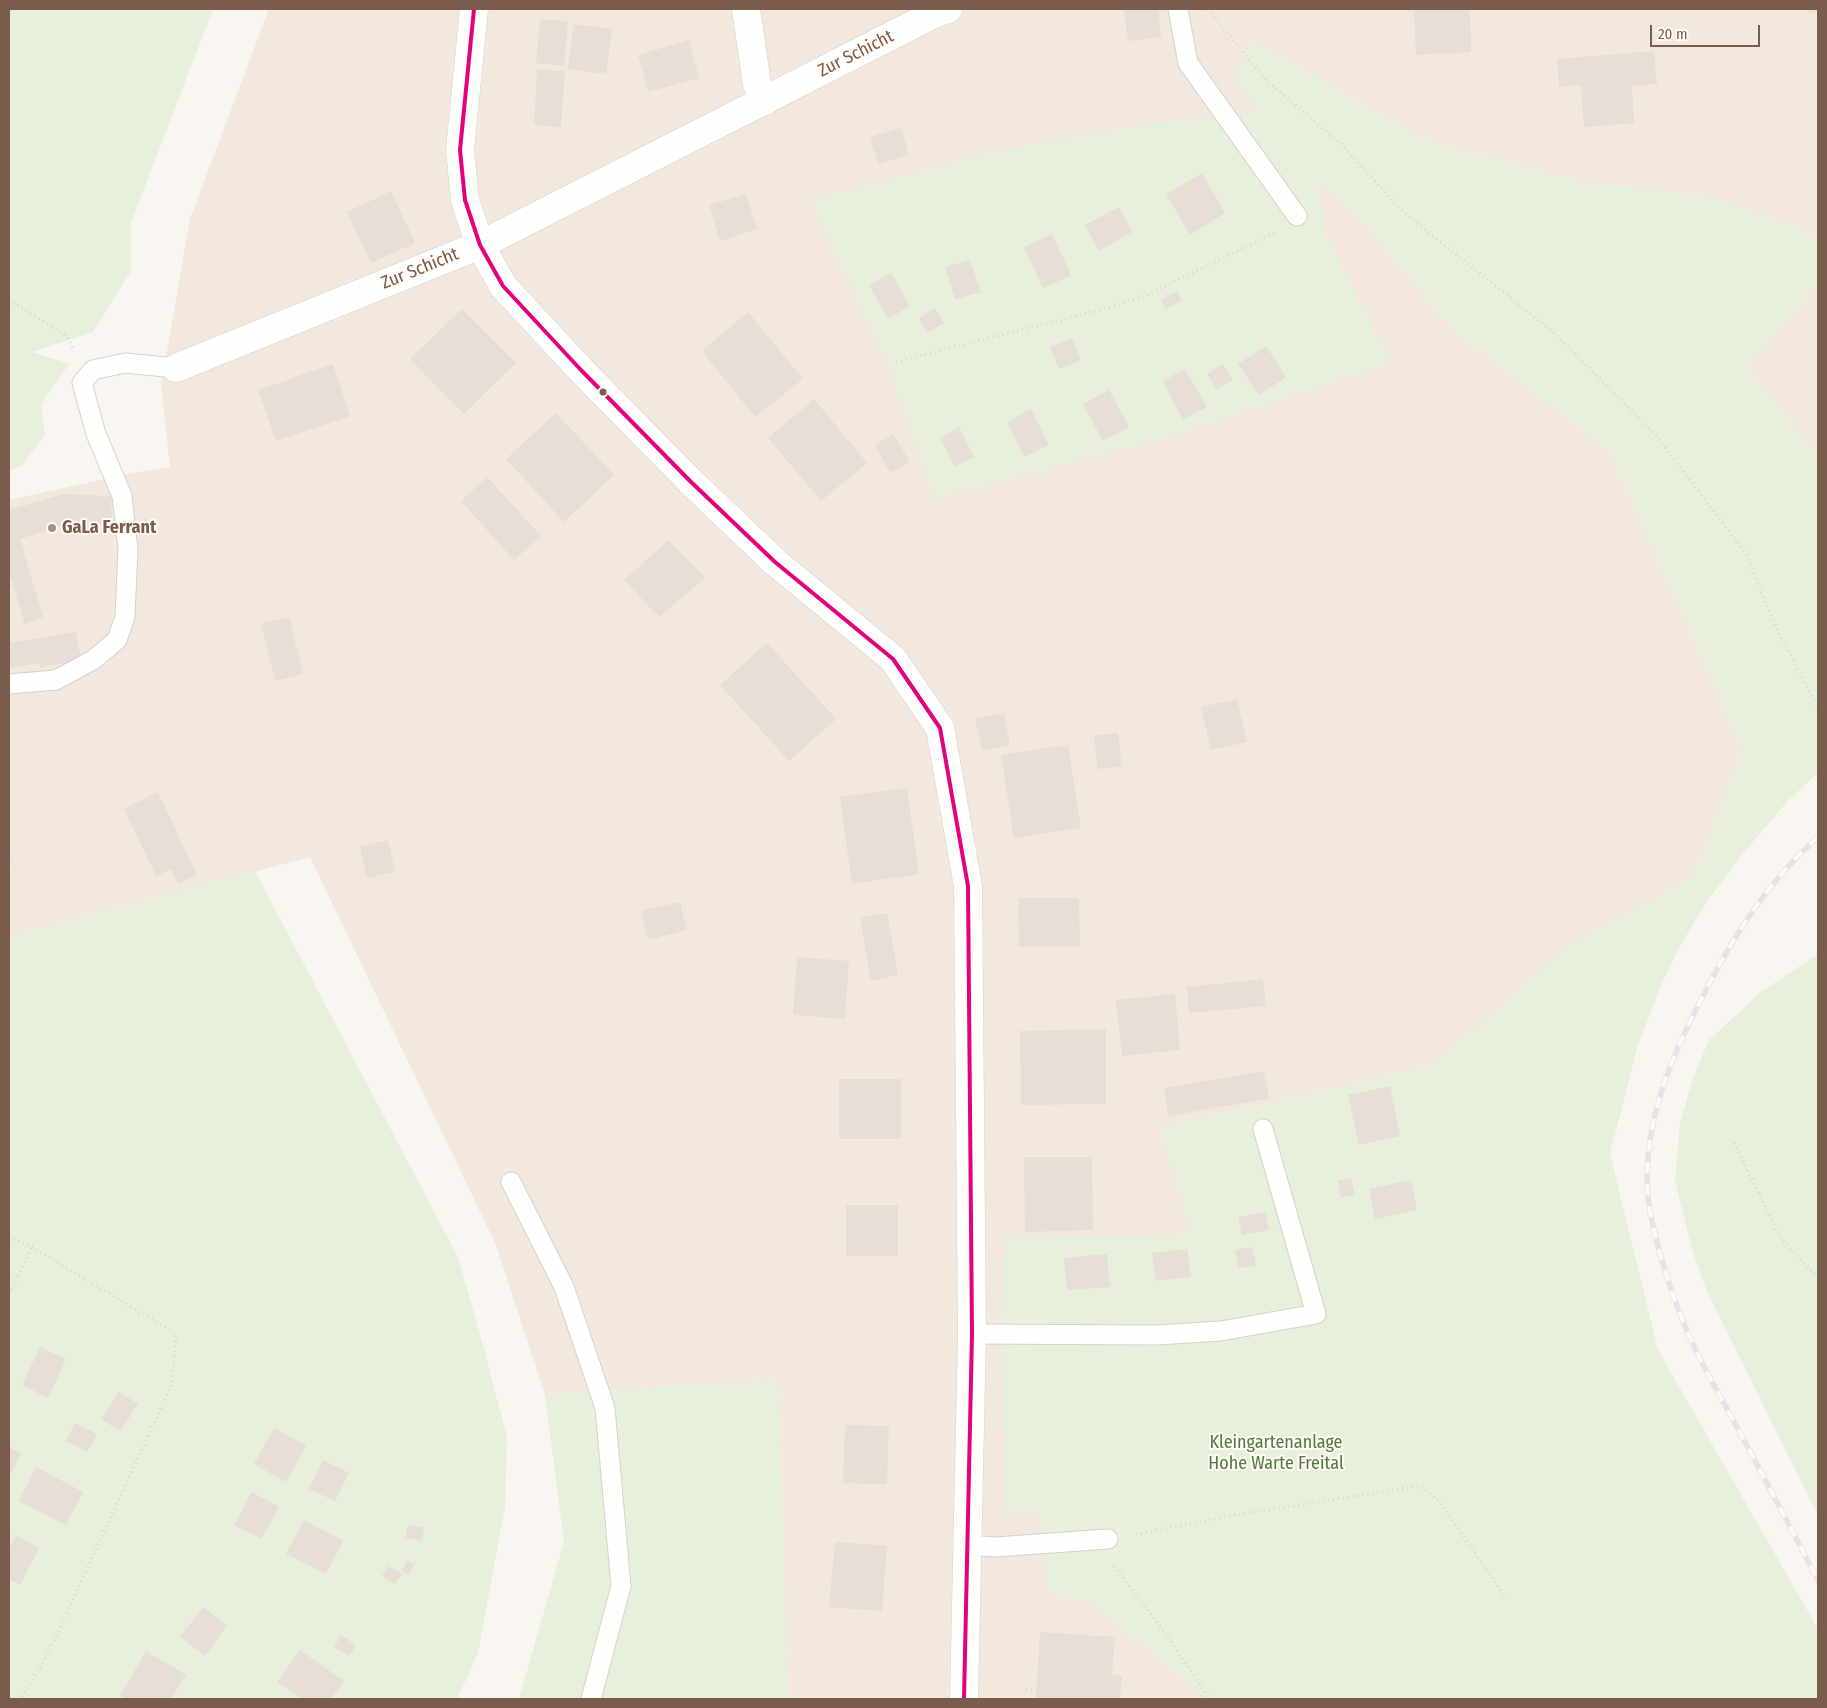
<!DOCTYPE html>
<html>
<head>
<meta charset="utf-8">
<style>
	body { margin:0 }
	#map { position:relative; width:1827px; height:1708px; overflow:hidden; background:#f9f5f0; font-family:"Fira Sans Condensed",sans-serif }
	canvas { display:block }
	.frame { position:absolute; inset:0; border:10px solid #7a5c4d; pointer-events:none }
	.scale { position:absolute; left:1650px; top:25px; width:110px; height:22px; box-sizing:border-box; border:2px solid #7a5c4d; border-top:0; padding-left:6px; font-size:15px; line-height:18px; white-space:nowrap; color:#7a5c4d; -webkit-text-stroke:4px #fffaf3; paint-order:stroke }
</style>
</head>
<body>
<div id="map">
<canvas width="1827" height="1708"></canvas>
<div class="frame"></div>
<div class="scale">20 m</div>
</div>
<script>
const g = document.querySelector('canvas').getContext('2d');
g.lineJoin = 'round';
function fill(path, color) { g.fillStyle = color; g.fill(path, 'evenodd'); }
function strokePath(path, color, width, dash) { g.strokeStyle = color; g.lineWidth = width; g.lineCap = dash ? 'butt' : 'round'; g.setLineDash(dash || []); g.stroke(path); }
function drawText(font, color, halo, rows, align = 'center') {
  g.font = font + ' "Fira Sans Condensed",sans-serif'; g.lineWidth = 4; g.setLineDash([]); g.textBaseline = 'middle'; g.strokeStyle = halo; g.fillStyle = color; for (const [text, x, y, turn = 0] of rows) {
    g.save(); g.translate(x, y); g.rotate((+turn || 0) * Math.PI / 180); g.textAlign = isNaN(turn) ? turn : align; if (halo) g.strokeText(text, 0, 0); g.fillText(text, 0, 0); g.restore();
  }
}
fill(new Path2D(`
	M269,9H1818V235L1707,197L1584,183L1422,139L1251,40L1317,177L1369,229L1451,328L1609,450L1743,749L1694,877L1570,945L1435,1065L1160,1128L1193,1234L1040,1514L1049,1594L1090,1601L1196,1689L1203,1699H788L778,1380L545,1395L496,1245L310,857L9,936V500L132,473L170,467L161,385L190,219Z
	M1818,283V457L1745,367Z`), '#f2e8de');
fill(new Path2D(`
	M9,9H213L131,223V271L93,332L32,352L69,364L41,404L45,435L21,466L9,471Z
	M1251,40L1422,139L1584,183L1707,197L1818,235V283L1745,367L1818,457V772L1786,803L1740,857L1702,909L1679,948L1661,985L1637,1048L1610,1154L1658,1350L1818,1629V1699H1203L1196,1689L1090,1601L1049,1594L1040,1514L1005,1513L1002,1334L1004,1238L1192,1234L1160,1128L1435,1065L1570,944L1694,877L1743,749L1609,450L1451,328L1369,229L1318,177L1324,228L1392,362L1173,435L934,499L886,358L809,201L993,152L1134,127L1259,110L1233,79Z
	M255,871L458,1257L482,1342L507,1437L505,1507L478,1653L457,1699H9V936Z
	M1818,954V1515L1707,1292L1692,1249L1675,1182L1680,1124L1693,1078L1709,1040L1761,992Z
	M778,1380L788,1699H519L564,1542L545,1395Z`), '#e7f0db');
fill(new Path2D(`
	M1124,9H1158L1161,37L1128,41Z
	M1414,9H1470L1471,52L1416,55Z
	M1808,9H1818V11L1809,13Z
	M540,19L568,21L564,66L536,63Z
	M574,24L612,29L606,74L568,69Z
	M689,40L699,78L648,92L638,55Z
	M1654,51L1657,84L1632,86L1634,123L1584,127L1581,85L1559,87L1557,59Z
	M537,69L565,71L561,127L534,125Z
	M901,128L909,155L878,164L870,137Z
	M1202,173L1225,213L1190,235L1166,194Z
	M391,191L415,243L371,263L347,212Z
	M746,194L757,229L720,241L709,205Z
	M1119,207L1132,232L1099,251L1085,225Z
	M1052,234L1071,275L1043,288L1024,247Z
	M970,260L981,292L955,299L945,267Z
	M891,273L910,306L888,319L869,285Z
	M1177,291L1182,300L1166,309L1161,300Z
	M935,308L944,323L928,333L919,318Z
	M462,309L516,363L464,414L410,359Z
	M748,312L803,379L755,417L702,351Z
	M1072,338L1081,360L1059,369L1050,347Z
	M1266,346L1286,377L1259,395L1238,364Z
	M333,364L350,416L276,441L258,390Z
	M1223,364L1233,380L1217,389L1207,374Z
	M1185,369L1207,407L1183,420L1163,381Z
	M1109,390L1129,427L1103,441L1083,404Z
	M814,399L867,463L821,501L768,438Z
	M1031,409L1049,445L1024,457L1007,422Z
	M556,413L614,475L564,522L506,459Z
	M959,427L974,457L955,467L940,438Z
	M893,434L910,462L890,473L875,445Z
	M487,477L541,536L514,560L461,501Z
	M64,494L111,496L112,523H73L20,539L43,617L25,624L9,572V510Z
	M669,540L705,578L659,617L624,580Z
	M289,617L303,674L275,681L261,624Z
	M76,632L81,661L40,667L39,663L9,668V643Z
	M767,643L836,719L789,761L720,685Z
	M1237,699L1247,742L1211,750L1201,707Z
	M1004,713L1010,745L982,751L975,718Z
	M1118,733L1122,766L1098,769L1094,736Z
	M1068,745L1081,828L1014,838L1001,755Z
	M907,788L919,874L852,884L840,797Z
	M158,792L197,875L178,884L171,869L156,876L124,809Z
	M388,840L395,872L367,878L360,846Z
	M1018,898H1079L1080,946L1019,947Z
	M680,902L687,930L648,940L641,911Z
	M887,913L898,975L871,981L860,918Z
	M797,957L849,961L845,1019L793,1015Z
	M1263,979L1266,1006L1189,1013L1187,987Z
	M1175,994L1180,1050L1122,1056L1116,1000Z
	M1106,1029V1104L1021,1105L1020,1031Z
	M1264,1071L1269,1099L1168,1116L1164,1088Z
	M839,1079H901V1139H839Z
	M1390,1086L1400,1136L1359,1145L1348,1095Z
	M1024,1157H1092L1093,1230L1025,1232Z
	M1351,1178L1355,1195L1341,1198L1338,1181Z
	M1411,1180L1417,1210L1375,1219L1369,1189Z
	M846,1205H898V1256H846Z
	M1266,1212L1269,1230L1242,1235L1238,1217Z
	M1252,1247L1256,1266L1238,1268L1235,1250Z
	M1187,1249L1191,1277L1156,1281L1152,1253Z
	M1107,1254L1110,1287L1067,1290L1064,1258Z
	M40,1347L66,1359L48,1398L22,1385Z
	M119,1392L138,1404L120,1431L101,1419Z
	M75,1423L97,1434L87,1452L66,1441Z
	M845,1425L889,1426L887,1484L843,1483Z
	M274,1428L306,1446L286,1482L254,1464Z
	M9,1447L21,1454L9,1476Z
	M323,1460L349,1473L335,1501L309,1489Z
	M36,1467L83,1492L66,1525L19,1501Z
	M252,1492L279,1507L261,1539L234,1525Z
	M304,1520L343,1541L326,1574L286,1554Z
	M408,1525L424,1528L422,1541L405,1538Z
	M16,1535L39,1548L20,1585L9,1579V1549Z
	M835,1542L887,1546L882,1611L829,1607Z
	M407,1560L414,1564L409,1575L402,1571Z
	M388,1566L402,1574L395,1584L382,1576Z
	M203,1607L227,1625L205,1656L180,1637Z
	M1040,1632L1115,1637L1112,1675L1122,1676L1120,1699H1036Z
	M341,1635L356,1645L349,1656L334,1647Z
	M300,1650L344,1681L331,1699H302L277,1682Z
	M146,1651L186,1675L171,1699H127L120,1696Z`), '#e6ded7');
const service = new Path2D(`
	M1178,9L1188,63L1297,216
	M9,684L56,680L93,660L117,640L125,617L128,549L122,496L96,434L82,383L93,370L125,363L176,368
	M511,1182L564,1287L605,1408L621,1586L591,1699
	M972,1334L1157,1335L1221,1331L1316,1314L1263,1129
	M967,1545L995,1547L1108,1539`);
const minor = new Path2D(`
	M474,9L460,150L465,200L480,245L503,286L580,369L690,481L775,562L893,659L940,728L968,886L972,1334L964,1699
	M746,9L757,84L765,101
	M176,368L480,245L934,14L948,9`);
strokePath(service, '#d7d1cb', 21);
strokePath(minor, '#d7d1cb', 29);
strokePath(new Path2D(`
	M1208,9L1266,80L1341,144L1403,212L1552,331L1653,432L1745,552L1777,629L1818,708
	M9,300L67,336L73,349
	M896,362L1107,308L1147,295L1274,233
	M9,858L19,869
	M1734,1143L1781,1239L1818,1278
	M9,1237L32,1247L176,1334L172,1384L45,1660L20,1699
	M9,1294L32,1247
	M1136,1534L1236,1515L1418,1486L1429,1492L1442,1505L1504,1595
	M1114,1566L1165,1633L1210,1699
	M1026,1690H1036`), '#dcd5d0', 3, [1, 4]);
strokePath(service, '#fefefd', 19);
strokePath(minor, '#fefefd', 28);
const rail = new Path2D(`
	M1818,837C1767,882 1732,938 1702,998C1672,1055 1647,1115 1647,1180C1647,1204 1653,1227 1659,1250C1667,1278 1676,1306 1688,1333C1702,1366 1721,1397 1738,1429C1765,1479 1791,1529 1818,1580`);
strokePath(rail, '#e6e3e7', 5.5);
strokePath(rail, '#fffaf3', 4, [11]);
strokePath(new Path2D(`
	M474,9L460,150L465,200L480,245L503,286L580,369L690,481L775,562L893,659L940,728L968,886L972,1334L964,1699`), '#e5007d', 4);
for (const [x, y, r, color] of [
	[603,392,4.5,"#7a5c4d"],
	[52,528,5,"#a69286"]
]) { const dot = new Path2D(); dot.arc(x, y, r, 0, 2 * Math.PI); g.fillStyle = color; g.fill(dot); strokePath(dot, '#fffaf3', 2); }
drawText('18px', '#7a5c4d', '#fffaf3', [
	["Zur Schicht",856,54,-27],
	["Zur Schicht",420,269,-22]
]);
drawText('bold 18px', '#7a5c4d', '#fffaf3', [
	["GaLa Ferrant",62,528]
], 'left');
drawText('18px', '#537a41', '#fffaf3', [
	["Kleingartenanlage",1276,1443],
	["Hohe Warte Freital",1276,1464]
]);
</script>
</body>
</html>
